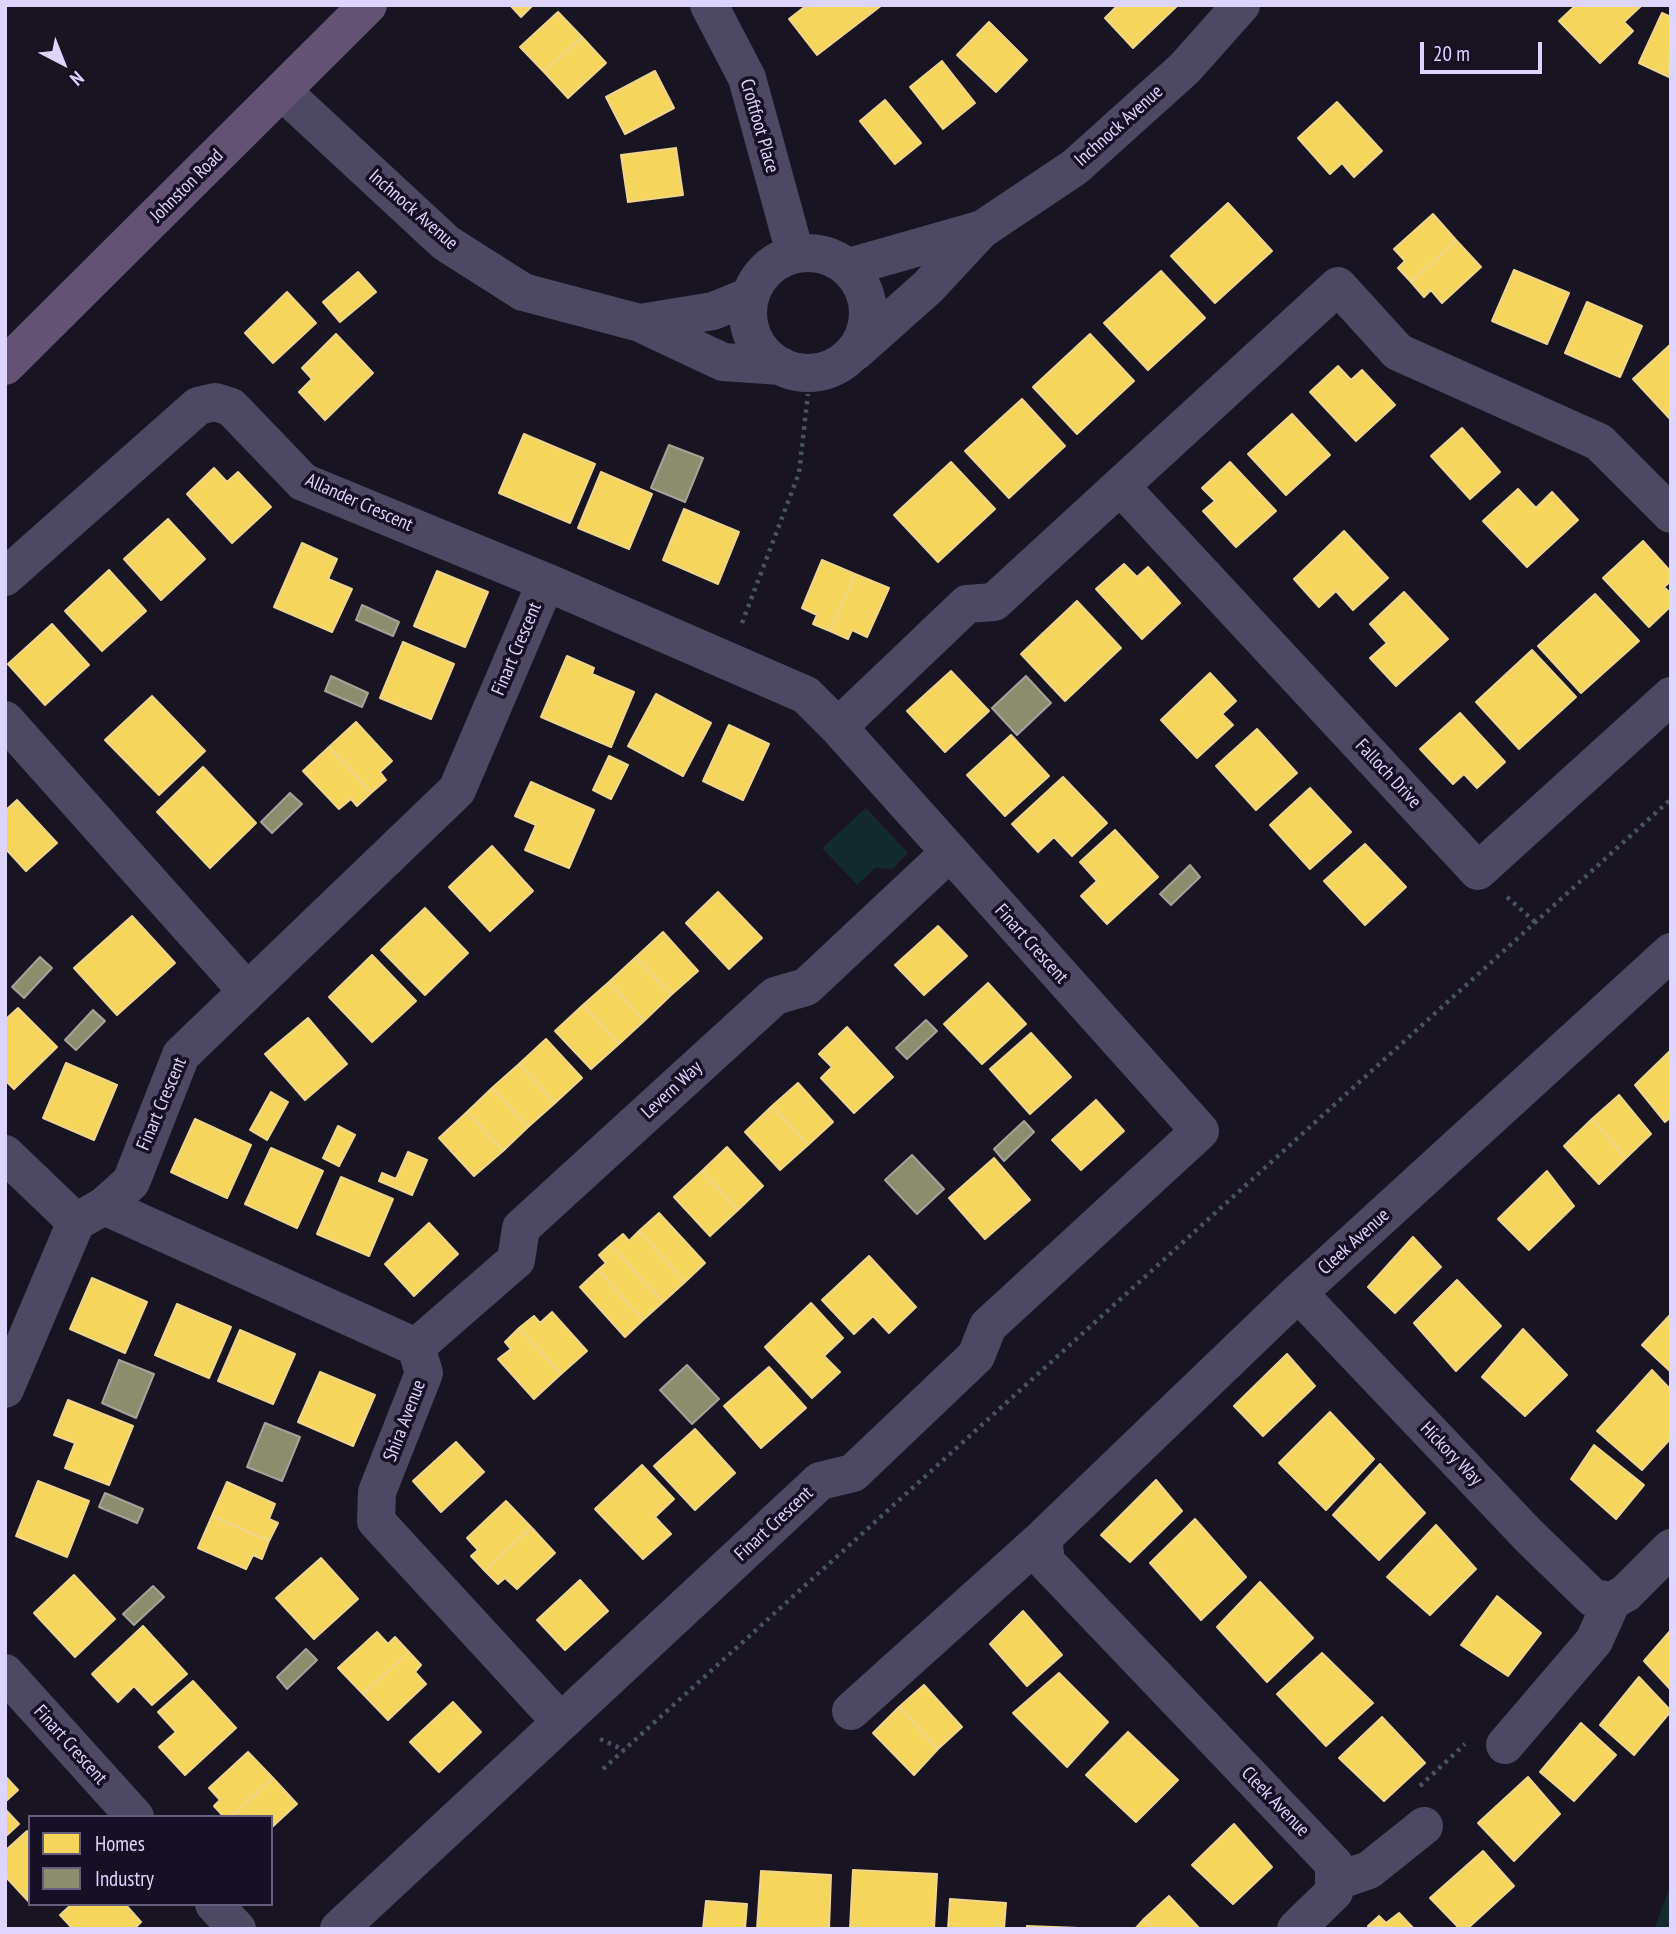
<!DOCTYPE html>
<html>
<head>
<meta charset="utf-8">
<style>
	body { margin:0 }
	#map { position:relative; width:1676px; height:1934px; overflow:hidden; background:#181421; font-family:"PT Sans Narrow",sans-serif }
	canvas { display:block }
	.frame { position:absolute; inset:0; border:7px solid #ded5ff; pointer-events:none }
	.legend { position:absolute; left:28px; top:1815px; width:245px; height:91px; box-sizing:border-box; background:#160f26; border:2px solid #665e7d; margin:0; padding:9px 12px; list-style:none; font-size:21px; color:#ded5ff }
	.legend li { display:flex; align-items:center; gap:14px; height:35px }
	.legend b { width:35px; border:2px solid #665e7d }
	.north { position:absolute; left:28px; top:28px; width:70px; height:70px; -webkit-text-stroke:5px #160f26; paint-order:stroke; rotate:138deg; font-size:19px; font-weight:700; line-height:28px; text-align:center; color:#ded5ff }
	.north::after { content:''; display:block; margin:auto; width:24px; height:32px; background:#ded5ff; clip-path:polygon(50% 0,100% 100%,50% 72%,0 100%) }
	.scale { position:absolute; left:1420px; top:42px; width:122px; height:32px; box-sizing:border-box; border:4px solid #ded5ff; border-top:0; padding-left:9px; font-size:21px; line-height:24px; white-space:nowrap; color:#ded5ff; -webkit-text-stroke:5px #160f26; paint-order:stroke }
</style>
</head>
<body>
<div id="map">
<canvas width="1676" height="1934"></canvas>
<div class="frame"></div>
<ul class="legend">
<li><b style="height:19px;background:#f6d55c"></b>Homes</li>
<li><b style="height:19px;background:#8c8c6e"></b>Industry</li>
</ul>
<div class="north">N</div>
<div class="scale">20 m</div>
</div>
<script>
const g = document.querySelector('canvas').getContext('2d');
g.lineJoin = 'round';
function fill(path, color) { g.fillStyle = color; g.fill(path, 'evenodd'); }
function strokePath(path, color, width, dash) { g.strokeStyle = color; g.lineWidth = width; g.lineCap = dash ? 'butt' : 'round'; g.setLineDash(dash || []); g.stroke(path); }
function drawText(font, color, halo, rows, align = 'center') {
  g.font = font + ' "PT Sans Narrow",sans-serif'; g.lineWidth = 7; g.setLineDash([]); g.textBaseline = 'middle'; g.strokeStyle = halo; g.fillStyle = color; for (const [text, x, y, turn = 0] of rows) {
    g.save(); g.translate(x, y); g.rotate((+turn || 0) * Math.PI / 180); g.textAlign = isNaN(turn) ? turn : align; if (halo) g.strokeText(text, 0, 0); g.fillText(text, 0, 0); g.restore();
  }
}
fill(new Path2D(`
	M866,808L908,853L892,869L875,868L857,885L822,848Z
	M1671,1886V1929H1654L1670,1887Z`), '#132a2e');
const homes = new Path2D(`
	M510,5H533L521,17Z
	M807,5H882L817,55L789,19Z
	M1118,5H1178L1133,48L1105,18Z
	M1576,5H1642L1624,22L1633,31L1600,63L1559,21Z
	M558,12L582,37L544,72L520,47Z
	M1662,13L1671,17L1669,77L1639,63Z
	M989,22L1027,60L996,92L957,55Z
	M582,37L606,63L568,98L544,72Z
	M942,61L975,103L943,129L910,87Z
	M655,71L674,108L625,134L606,97Z
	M885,100L921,143L895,164L860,121Z
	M1337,102L1382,151L1354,177L1342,163L1330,174L1298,138Z
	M676,148L683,195L628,202L621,155Z
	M1228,203L1272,251L1215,303L1171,256Z
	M1433,214L1456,240L1411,282L1398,268L1405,261L1394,249Z
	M1456,240L1481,267L1442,303L1431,290L1424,297L1411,282Z
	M1514,270L1569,293L1547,344L1492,321Z
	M1161,271L1205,318L1148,370L1104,323Z
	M358,272L376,292L340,322L323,302Z
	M287,292L316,323L273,363L245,333Z
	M1587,302L1642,326L1620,377L1565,353Z
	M336,334L373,373L325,420L299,392L312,379L302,368Z
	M1090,334L1134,381L1077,434L1033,387Z
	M1671,344V420L1633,379Z
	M1338,366L1351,380L1362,370L1395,405L1356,441L1310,392Z
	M1022,399L1065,446L1009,498L965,451Z
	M1292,414L1330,455L1286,495L1248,454Z
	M1462,428L1500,472L1470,499L1431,456Z
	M524,434L595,464L570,523L499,493Z
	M951,462L995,509L938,562L894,515Z
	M1230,462L1276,511L1236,547L1203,511L1215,501L1202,488Z
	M214,468L227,482L238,472L271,507L232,543L187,494Z
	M601,472L652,494L629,549L578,528Z
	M1518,489L1536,508L1552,492L1578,520L1527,567L1483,521Z
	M684,509L739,532L718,584L663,560Z
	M168,519L205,559L161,600L124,559Z
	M1344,531L1388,578L1353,610L1336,591L1319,607L1294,579Z
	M1643,541L1671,572V581L1664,587L1671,594V606L1649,627L1603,578Z
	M302,543L337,559L328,579L352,589L332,632L274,607Z
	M822,560L855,574L830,631L813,624L817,615L802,608Z
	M1124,564L1137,577L1148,567L1180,603L1142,639L1096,589Z
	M109,570L146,611L102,651L65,611Z
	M437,571L488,592L465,647L414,626Z
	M855,574L889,588L867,637L852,630L848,639L830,631Z
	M1404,592L1448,639L1396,686L1370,658L1387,643L1370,624Z
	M1595,594L1639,641L1581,693L1538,646Z
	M1077,601L1121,648L1065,701L1021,654Z
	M52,624L89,665L45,705L8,664Z
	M403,642L454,664L431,719L380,698Z
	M1532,650L1576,697L1519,749L1476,702Z
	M567,656L594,668L592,674L634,692L611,747L541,717Z
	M951,671L989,711L945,752L907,711Z
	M1210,673L1236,701L1222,714L1233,725L1197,758L1161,720Z
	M656,694L711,723L683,776L628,746Z
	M152,696L205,751L159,795L105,740Z
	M1460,713L1505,762L1477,788L1464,774L1453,784L1420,749Z
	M356,722L392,761L380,772L386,780L371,793L329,747Z
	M729,725L769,744L743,800L703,781Z
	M1257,729L1297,773L1256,810L1216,766Z
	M1011,735L1049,776L1005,816L967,775Z
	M329,747L371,793L357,806L351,799L339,809L303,771Z
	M609,756L628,765L611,799L593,790Z
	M203,767L256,823L210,868L157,812Z
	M1063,777L1107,823L1072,856L1054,837L1038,852L1012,824Z
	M531,782L594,810L569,868L525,850L536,825L515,816Z
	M1310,788L1351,832L1310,869L1270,825Z
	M17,800L57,843L26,871L5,848V811Z
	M1115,830L1158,877L1107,924L1081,896L1097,881L1080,862Z
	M1365,844L1406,887L1365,925L1324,881Z
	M492,846L533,891L490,931L449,887Z
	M718,892L762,938L729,969L686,923Z
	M425,908L468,953L425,995L381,950Z
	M132,916L175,963L117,1015L74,968Z
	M938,926L967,956L924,995L895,965Z
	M663,932L698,971L671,995L636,957Z
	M372,955L416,1001L372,1042L329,997Z
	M636,957L671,995L644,1021L609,982Z
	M609,982L644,1021L619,1044L583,1005Z
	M988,983L1026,1024L982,1064L944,1024Z
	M583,1005L619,1044L591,1069L555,1031Z
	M18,1008L57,1047L14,1089L5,1080V1020Z
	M308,1018L347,1064L305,1100L265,1054Z
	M847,1027L893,1077L854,1113L821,1078L832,1067L819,1054Z
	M1031,1033L1071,1077L1030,1114L990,1069Z
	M546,1039L582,1078L555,1103L519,1064Z
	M1671,1050V1117L1665,1122L1635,1085Z
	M66,1063L117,1085L94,1140L43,1118Z
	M519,1064L555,1103L528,1127L492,1088Z
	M798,1083L833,1122L808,1145L772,1106Z
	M492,1088L528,1127L503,1151L467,1112Z
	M271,1092L288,1102L267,1140L250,1130Z
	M1619,1095L1651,1134L1626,1158L1592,1119Z
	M1096,1100L1124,1131L1081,1170L1052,1140Z
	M772,1106L808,1145L780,1170L745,1132Z
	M467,1112L503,1151L474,1176L439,1138Z
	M195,1119L251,1145L227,1198L171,1172Z
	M1592,1119L1626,1158L1599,1184L1564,1146Z
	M338,1126L355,1135L339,1166L323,1158Z
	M727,1147L763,1186L738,1210L702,1171Z
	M271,1148L323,1171L297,1228L245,1204Z
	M408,1152L427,1160L412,1195L379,1181L382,1173L396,1179Z
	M994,1158L1030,1200L985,1239L949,1198Z
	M702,1171L738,1210L710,1236L674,1197Z
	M1547,1171L1574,1206L1529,1250L1498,1219Z
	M341,1177L393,1199L369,1256L317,1234Z
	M659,1213L705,1263L685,1282L639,1231Z
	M429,1223L458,1254L414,1296L385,1264Z
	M639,1231L685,1282L663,1302L610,1245L623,1234L629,1241Z
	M1413,1237L1441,1267L1395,1313L1368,1287Z
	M610,1245L663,1302L643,1320L598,1270L606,1263L599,1255Z
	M869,1256L916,1307L889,1333L873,1316L854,1334L822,1300Z
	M598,1270L643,1320L625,1337L580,1287Z
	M92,1278L147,1302L125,1353L70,1329Z
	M1457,1280L1501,1326L1456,1371L1414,1323Z
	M811,1303L843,1338L824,1356L840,1372L812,1398L765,1347Z
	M177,1304L231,1327L209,1378L155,1355Z
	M552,1312L587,1351L561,1374L519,1328L534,1316L540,1323Z
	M1671,1314V1372L1642,1345Z
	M519,1328L561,1374L534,1399L498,1359L511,1349L505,1342Z
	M1523,1329L1567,1375L1525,1416L1482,1377Z
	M240,1330L295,1354L273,1404L218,1381Z
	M1287,1354L1315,1386L1263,1436L1234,1406Z
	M769,1367L806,1408L761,1448L724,1406Z
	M1652,1370L1671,1390V1438L1642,1470L1597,1431Z
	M320,1372L375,1395L353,1446L298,1422Z
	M68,1400L133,1426L109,1485L65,1468L75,1443L54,1435Z
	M1330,1412L1374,1459L1326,1510L1279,1463Z
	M695,1429L735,1473L695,1510L654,1466Z
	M456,1442L484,1472L441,1512L413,1481Z
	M1594,1445L1644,1485L1616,1519L1571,1479Z
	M1380,1464L1425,1513L1379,1560L1333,1515Z
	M642,1465L674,1499L655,1517L671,1534L643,1559L595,1509Z
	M1156,1480L1182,1511L1130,1562L1101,1535Z
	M38,1481L89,1501L67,1557L16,1536Z
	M227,1482L275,1504L269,1519L278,1523L269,1541L212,1516Z
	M506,1501L531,1527L485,1571L471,1556L478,1550L467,1538Z
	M212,1516L269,1541L262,1559L253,1555L246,1569L198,1548Z
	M1195,1519L1246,1577L1201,1620L1150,1563Z
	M1436,1525L1476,1569L1430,1615L1387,1577Z
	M531,1527L555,1553L517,1589L505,1578L498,1584L485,1571Z
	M321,1558L358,1599L314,1639L276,1598Z
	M74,1575L115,1619L75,1657L34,1613Z
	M580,1580L608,1611L565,1650L537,1620Z
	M1260,1582L1313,1638L1267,1682L1217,1627Z
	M1497,1596L1541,1633L1508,1676L1461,1645Z
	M1023,1611L1062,1655L1027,1686L990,1644Z
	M143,1626L187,1674L152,1705L134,1686L118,1702L92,1674Z
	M1671,1630V1690L1644,1661Z
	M377,1632L388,1644L395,1637L409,1652L363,1694L338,1668Z
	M409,1652L421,1665L415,1672L426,1684L388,1720L363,1694Z
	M1322,1653L1373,1703L1326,1746L1277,1694Z
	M1059,1673L1108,1722L1067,1767L1013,1713Z
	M1639,1677L1671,1711L1634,1755L1600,1725Z
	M193,1681L236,1728L185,1775L159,1747L176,1732L158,1712Z
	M924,1685L962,1727L938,1749L899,1707Z
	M453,1702L481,1732L439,1772L410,1742Z
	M899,1707L938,1749L914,1775L873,1733Z
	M1382,1717L1425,1763L1384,1801L1339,1758Z
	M1581,1723L1616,1755L1574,1801L1540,1772Z
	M1128,1732L1178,1780L1136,1822L1086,1775Z
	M248,1752L273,1778L231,1817H224L214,1806L220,1800L209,1788Z
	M5,1776L18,1790L5,1802Z
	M1528,1777L1560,1814L1514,1861L1478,1823Z
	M273,1778L297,1804L271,1828V1817H231Z
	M5,1809L19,1824L5,1837Z
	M1234,1824L1272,1867L1233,1904L1192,1865Z
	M27,1831L30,1833V1903L5,1876V1851Z
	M1483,1851L1514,1886L1467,1929H1460L1430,1898Z
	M853,1870L937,1874L934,1929H850Z
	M761,1871L831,1875L829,1929H757Z
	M1169,1896L1200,1929H1154L1144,1919Z
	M950,1899L1006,1903L1004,1929H948Z
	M706,1901L747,1904L745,1929H703Z
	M72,1904H125L141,1922L134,1929H73L60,1915Z
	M1399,1913L1414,1929L1368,1926L1379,1916L1386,1923Z
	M1144,1919L1154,1929H1135Z
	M1027,1926L1079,1928L1027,1929Z`);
fill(homes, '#f6d55c');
strokePath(homes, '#efd58d', 2);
const industry = new Path2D(`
	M669,445L703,458L685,502L651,488Z
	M362,605L399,622L393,636L356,620Z
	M331,676L368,693L362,707L325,691Z
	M1026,676L1051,703L1017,735L992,708Z
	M290,793L302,804L272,833L261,822Z
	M1190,865L1200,877L1171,905L1160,894Z
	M40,957L52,968L24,998L12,987Z
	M93,1010L105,1021L76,1050L65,1040Z
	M926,1020L937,1031L907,1059L896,1048Z
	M1024,1121L1034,1132L1004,1161L994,1149Z
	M912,1155L944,1189L917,1214L885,1180Z
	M119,1360L154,1374L136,1418L102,1403Z
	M687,1365L719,1399L692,1424L660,1390Z
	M265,1423L300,1437L282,1481L247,1467Z
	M105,1493L143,1509L137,1523L99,1507Z
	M153,1586L164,1597L134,1625L123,1614Z
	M306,1649L317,1660L287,1689L277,1677Z`);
fill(industry, '#8c8c6e');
strokePath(industry, '#a5a29a', 2);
strokePath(new Path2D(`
	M742,623L799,473L808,394
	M1507,897L1535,922
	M600,1739L624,1750
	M603,1769L1671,799
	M1420,1786L1465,1744`), '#485362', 4.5, [3.5, 5]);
strokePath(new Path2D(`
	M709,5L747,78L795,253
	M283,92L446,243L523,292L640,323L723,362L781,366
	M748 313a60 60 0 1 1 120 0a60 60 0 1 1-120 0Z
	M849,267L979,230
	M640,323L713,311L750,296
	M855,352L928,287L981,230L1075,167L1185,68L1241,5
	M1121,487L1478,871L1671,696
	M5,577L198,406L215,402L231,407L303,482L546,582
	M5,720L247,991
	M838,727L967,604L994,602L1338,286L1398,352L1599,442L1671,514
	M5,1154L76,1222
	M104,1206L416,1347L424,1373L377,1492L376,1521L561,1722
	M1298,1293L1529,1536L1593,1598L1612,1601L1626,1593L1671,1548
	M416,1347L516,1260L521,1228L775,996L806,987L949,853
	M5,1389L76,1222L104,1206L131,1182L181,1055L457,790L546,582L806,695L838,727L1200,1131L988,1326L976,1356L853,1473L820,1481L339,1929
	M5,1673L135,1817
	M851,1711L1043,1538
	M1505,1745L1594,1641L1612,1601
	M1334,1882L1369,1870L1424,1826
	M214,1904L237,1929
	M1296,1929L1334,1892V1864L1046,1562L1043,1538L1298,1293L1671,952`), '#4d4962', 38);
strokePath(new Path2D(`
	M5,366L368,5`), '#625373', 38);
drawText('19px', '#ded5ff', '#160f26', [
	["Croftfoot Place",759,126,74],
	["Inchnock Avenue",1119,126,-42],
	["Johnston Road",187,186,-45],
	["Inchnock Avenue",413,210,41],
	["Allander Crescent",359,503,24],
	["Finart Crescent",517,649,-67],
	["Falloch Drive",1388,774,47],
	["Finart Crescent",1031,944,48],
	["Levern Way",672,1090,-43],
	["Finart Crescent",162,1104,-67],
	["Cleek Avenue",1354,1242,-42],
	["Shira Avenue",405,1421,-69],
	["Hickory Way",1451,1454,46],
	["Finart Crescent",774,1524,-43],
	["Finart Crescent",70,1745,48],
	["Cleek Avenue",1275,1802,46]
]);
</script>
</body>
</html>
